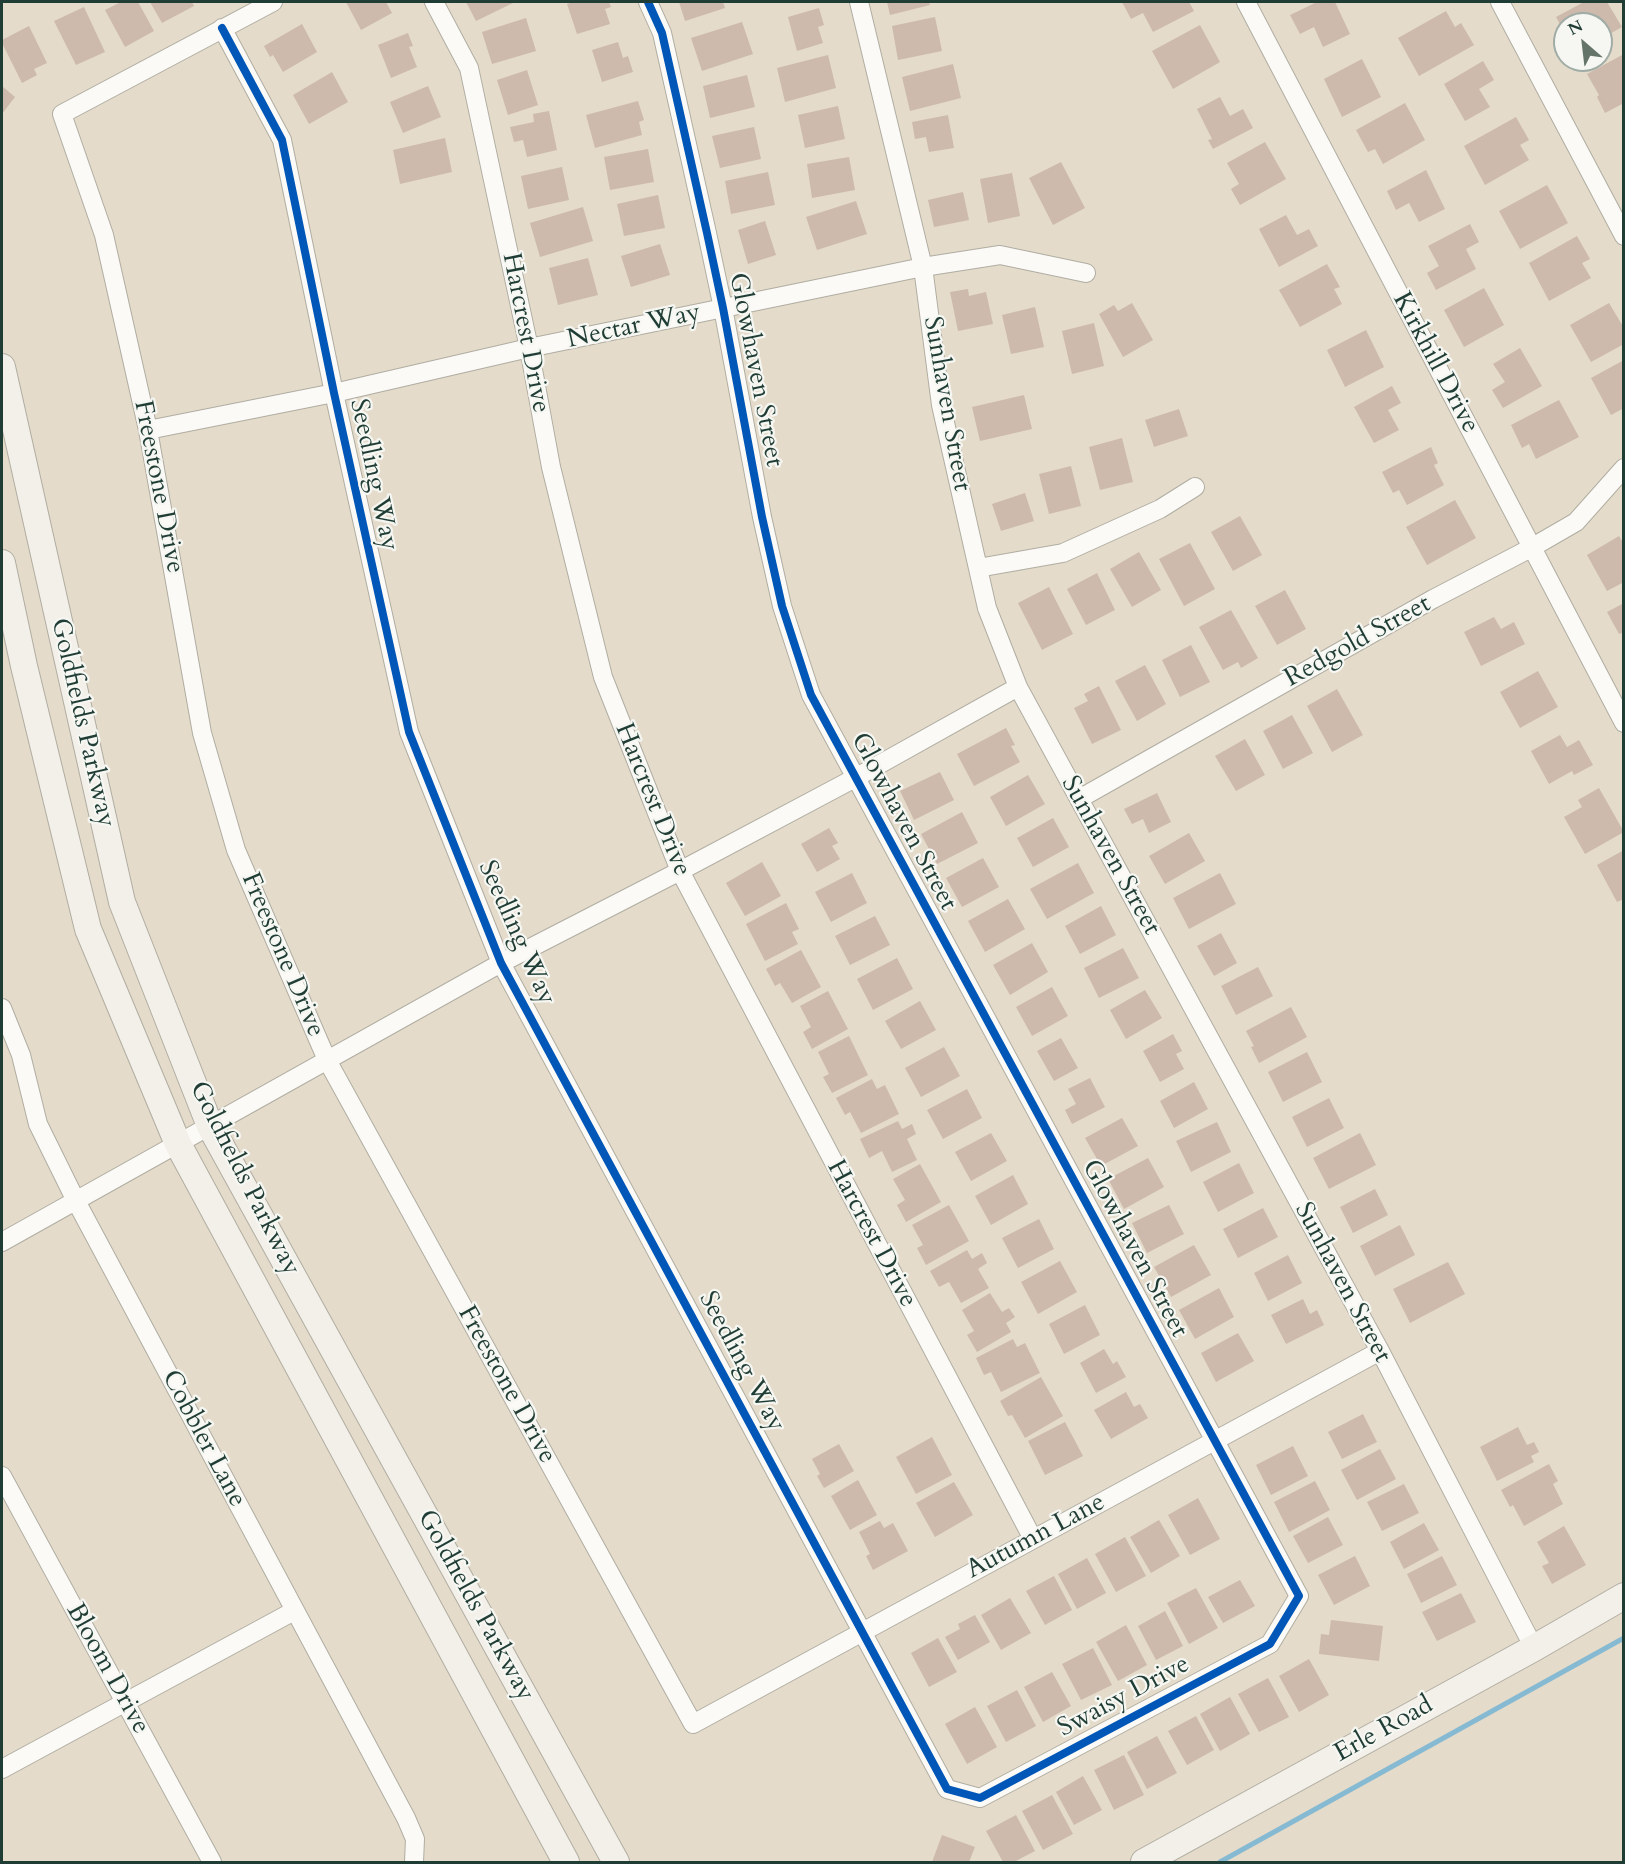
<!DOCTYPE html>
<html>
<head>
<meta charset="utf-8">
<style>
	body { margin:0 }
	#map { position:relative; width:1625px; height:1864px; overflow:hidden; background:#e4dbca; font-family:Cardo,serif }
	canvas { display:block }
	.frame { position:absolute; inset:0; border:3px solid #1f3d34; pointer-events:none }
	.north { position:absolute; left:1553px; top:12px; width:60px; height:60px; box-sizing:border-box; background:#f6f6f2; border:2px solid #a0aca6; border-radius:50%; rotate:332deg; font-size:16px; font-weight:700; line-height:24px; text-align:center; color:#1f3d34 }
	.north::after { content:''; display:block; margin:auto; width:21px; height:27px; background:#647468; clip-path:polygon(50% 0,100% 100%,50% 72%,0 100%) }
</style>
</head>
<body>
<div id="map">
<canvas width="1625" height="1864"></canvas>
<div class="frame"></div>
<div class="north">N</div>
</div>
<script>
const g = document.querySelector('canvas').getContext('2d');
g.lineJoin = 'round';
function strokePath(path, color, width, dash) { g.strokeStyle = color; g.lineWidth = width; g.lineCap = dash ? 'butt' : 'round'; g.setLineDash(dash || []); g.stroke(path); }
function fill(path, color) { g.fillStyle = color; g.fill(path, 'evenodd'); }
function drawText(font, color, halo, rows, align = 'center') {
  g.font = font + ' Cardo,serif'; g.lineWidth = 4.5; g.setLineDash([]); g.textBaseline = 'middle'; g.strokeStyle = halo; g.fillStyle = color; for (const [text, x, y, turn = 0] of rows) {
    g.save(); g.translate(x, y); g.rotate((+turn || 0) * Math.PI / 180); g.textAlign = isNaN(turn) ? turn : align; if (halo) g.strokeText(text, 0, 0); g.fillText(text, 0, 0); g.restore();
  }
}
strokePath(new Path2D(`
	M1220,1862L1624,1638`), '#86b9d2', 5);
fill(new Path2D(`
	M121,2H138L154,31L125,47L105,10Z
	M150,2H192L194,6L162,23Z
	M346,2H386L392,13L361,30Z
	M466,2H515L476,21Z
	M573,2H609L611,7L605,9L610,24L577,34L567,4Z
	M679,2H723L725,8L685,21Z
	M887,2H929L930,5L890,15Z
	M1122,2H1189L1194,11L1153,32L1143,13L1131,19Z
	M1317,2H1335L1350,34L1323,47L1314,27L1300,34L1290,15Z
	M1584,2H1607L1622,27L1601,39V24H1565V33L1556,17Z
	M84,7L105,52L76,65L54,21Z
	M819,8L824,25L818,27L823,43L797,51L788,17Z
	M1446,11L1455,27L1461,23L1474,45L1419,76L1398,38Z
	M935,17L942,51L898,60L892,26Z
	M526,18L536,51L492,64L482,32Z
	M742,22L753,54L702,71L691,38Z
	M302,24L317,52L283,72L273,55L270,57L264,46Z
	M1200,25L1220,62L1173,89L1152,51Z
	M29,26L47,63L34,69L37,75L22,83L2,43V40Z
	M408,33L413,46L409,47L417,67L391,78L378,45Z
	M618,42L623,58L628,56L633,72L602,82L592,50Z
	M1624,54V103L1605,113L1597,97L1599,95L1587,74Z
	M828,55L836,88L785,102L777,68Z
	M1362,59L1381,97L1342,117L1324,79Z
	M1483,61L1494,80L1479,89L1490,107L1465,121L1444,84Z
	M953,64L961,98L910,111L902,77Z
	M527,70L538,105L508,115L497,80Z
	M332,72L348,102L309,124L293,95Z
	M747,75L755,107L710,118L703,86Z
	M2,86L15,97L2,114Z
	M428,86L441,117L403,133L390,102Z
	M1220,97L1230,116L1243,109L1253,128L1213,149L1208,140L1212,139L1197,109Z
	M638,101L644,120L639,122L642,135L595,148L586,115Z
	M1405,103L1425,140L1383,164L1375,149L1368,152L1356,130Z
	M838,106L845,139L805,148L798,115Z
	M549,111L557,150L527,157L523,140L514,142L510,127L534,122L533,114Z
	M948,115L954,148L929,152L926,137L915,139L912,122Z
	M1516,117L1529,140L1520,145L1529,160L1485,185L1464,146Z
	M754,127L761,159L720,168L712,136Z
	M445,138L452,172L400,184L393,150Z
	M1265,142L1286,179L1240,205L1231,189L1239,184L1227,163Z
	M648,149L654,182L610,190L604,157Z
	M849,157L855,190L812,198L807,164Z
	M1061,162L1085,208L1053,225L1029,178Z
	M562,167L569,200L528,209L521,176Z
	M1426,170L1445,209L1419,222L1409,203L1396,210L1387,191Z
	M768,172L775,205L731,214L725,181Z
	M1012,173L1020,216L988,223L980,179Z
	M1547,185L1568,223L1520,249L1499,211Z
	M963,192L969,220L934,227L928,200Z
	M658,195L665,228L624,236L617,204Z
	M856,201L867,234L817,250L806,217Z
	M583,207L593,241L540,257L530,223Z
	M1286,215L1297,235L1309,229L1318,246L1279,267L1259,229Z
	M765,221L776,255L748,264L738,230Z
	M1470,224L1479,242L1466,249L1476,269L1436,290L1427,273L1439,266L1428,246Z
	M1577,236L1590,259L1582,263L1591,278L1549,301L1529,263Z
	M660,244L670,275L631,287L621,256Z
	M588,258L598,295L558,305L549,268Z
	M1327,264L1340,287L1334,289L1342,304L1300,327L1279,290Z
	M1484,288L1504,325L1464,347L1444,310Z
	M968,289L969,296L986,292L993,324L958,331L950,292Z
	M1132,303L1153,340L1123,357L1099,314L1114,305L1118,311Z
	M1609,303L1624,328V344L1591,362L1570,325Z
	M1035,307L1044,347L1011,354L1002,315Z
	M1094,323L1104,366L1072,374L1062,331Z
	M1366,330L1384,367L1345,387L1327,350Z
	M1520,348L1542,386L1503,408L1492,390L1505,382L1493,364Z
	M1624,360V408L1611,415L1591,378Z
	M1392,386L1401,403L1388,410L1399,430L1374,443L1354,407Z
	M1024,395L1032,429L980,441L972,407Z
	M1559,400L1579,437L1536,459L1529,444L1522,448L1511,425Z
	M1179,409L1188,436L1154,447L1145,420Z
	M1122,438L1133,482L1100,490L1089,447Z
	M1431,447L1438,463L1434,465L1444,485L1407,505L1399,490L1393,493L1382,472Z
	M1071,466L1081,506L1049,514L1039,474Z
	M1025,493L1034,521L1001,531L992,504Z
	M1455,500L1476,538L1427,565L1406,527Z
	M1240,516L1262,555L1233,571L1211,532Z
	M1619,536L1624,544V582L1607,591L1587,555Z
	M1190,543L1215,589L1184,606L1159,559Z
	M1139,552L1161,590L1132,607L1110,569Z
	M1097,573L1115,610L1086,625L1067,589Z
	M1049,587L1073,634L1042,650L1018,603Z
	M1285,590L1306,629L1277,645L1255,606Z
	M1624,603V632L1619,634L1607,612Z
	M1231,610L1258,658L1241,668L1238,662L1223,670L1199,627Z
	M1494,617L1501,629L1514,622L1525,644L1481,666L1464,632Z
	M1191,645L1210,682L1180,697L1162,660Z
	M1145,665L1166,704L1137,721L1115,681Z
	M1538,671L1558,707L1520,728L1500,692Z
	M1099,686L1121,730L1092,744L1074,708L1088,701L1084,694Z
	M1337,689L1363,735L1332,752L1307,706Z
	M1292,715L1313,753L1283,769L1263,731Z
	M1006,728L1015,745L1011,746L1020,762L974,786L957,754Z
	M1560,735L1567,747L1579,740L1593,765L1574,775L1572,771L1549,784L1531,751Z
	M1245,739L1265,775L1236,791L1215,756Z
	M940,772L954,800L914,820L900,791Z
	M1028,775L1045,804L1006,826L990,797Z
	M1599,788L1624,832L1585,854L1564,817L1582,807L1578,800Z
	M1157,793L1171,822L1149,833L1143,819L1132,824L1124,809Z
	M962,812L978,843L937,864L921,834Z
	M1053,818L1069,847L1033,867L1017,838Z
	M829,828L838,843L832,846L840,859L817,872L801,844Z
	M1189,833L1205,861L1165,884L1149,856Z
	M1624,850V899L1617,902L1597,865Z
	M983,858L999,887L962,907L946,878Z
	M762,862L781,896L745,916L726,883Z
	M1078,863L1094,893L1047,919L1030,889Z
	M852,873L867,903L831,922L815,892Z
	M1220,873L1236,904L1189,929L1173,898Z
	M1008,899L1025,929L985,952L968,921Z
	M786,903L799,929L792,932L798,944L765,961L746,924Z
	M1101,906L1116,935L1080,954L1065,926Z
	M875,916L890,945L850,965L835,936Z
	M1221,933L1237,963L1214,976L1197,946Z
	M1032,943L1048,972L1010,995L993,965Z
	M1123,948L1139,978L1099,998L1084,968Z
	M801,950L821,987L792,1003L780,983L775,986L766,969Z
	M897,958L913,989L873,1010L857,979Z
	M1258,967L1273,996L1236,1015L1221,986Z
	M1052,987L1068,1016L1032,1036L1016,1007Z
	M1145,990L1162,1018L1126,1039L1110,1010Z
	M828,991L848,1029L812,1049L803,1032L811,1027L800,1006Z
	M920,1001L936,1030L901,1049L885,1021Z
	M1291,1007L1307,1037L1259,1063L1251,1047L1254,1046L1246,1031Z
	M1173,1034L1182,1051L1176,1054L1184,1069L1160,1082L1143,1051Z
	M849,1036L868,1075L832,1093L823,1077L829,1074L818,1052Z
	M1061,1038L1078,1068L1054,1081L1037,1051Z
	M944,1047L960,1076L921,1097L905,1068Z
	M1307,1052L1322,1082L1283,1102L1268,1072Z
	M1090,1078L1105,1107L1072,1124L1065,1110L1076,1104L1068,1089Z
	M872,1079L877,1089L885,1085L899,1114L861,1133L850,1112L845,1115L836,1098Z
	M1194,1082L1208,1109L1174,1128L1160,1101Z
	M967,1089L982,1118L943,1139L927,1110Z
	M1329,1098L1344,1128L1307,1147L1292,1117Z
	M1122,1118L1138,1146L1101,1166L1085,1138Z
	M898,1121L902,1129L912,1124L916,1134L907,1139L917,1160L892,1172L882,1151L869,1158L860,1139Z
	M1217,1122L1231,1152L1191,1172L1176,1141Z
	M991,1133L1007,1161L971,1181L955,1152Z
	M1360,1133L1376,1165L1329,1189L1313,1158Z
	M1148,1158L1164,1187L1124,1209L1108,1179Z
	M1239,1163L1254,1193L1218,1212L1203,1182Z
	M920,1164L941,1202L906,1222L897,1205L905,1200L893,1179Z
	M1013,1175L1028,1204L991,1225L975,1196Z
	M1375,1189L1388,1215L1353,1233L1340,1207Z
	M949,1205L969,1241L926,1265L917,1248L923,1245L912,1225Z
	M1169,1205L1184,1234L1147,1253L1132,1223Z
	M1263,1208L1278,1237L1238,1258L1223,1229Z
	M1039,1219L1054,1249L1018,1268L1002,1238Z
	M1400,1225L1415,1255L1375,1276L1360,1246Z
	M1194,1245L1211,1275L1171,1297L1154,1267Z
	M967,1250L972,1259L982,1253L987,1263L978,1269L989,1288L961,1303L949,1282L939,1287L930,1271Z
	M1288,1255L1302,1283L1268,1301L1254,1273Z
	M1060,1261L1077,1292L1038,1314L1021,1282Z
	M1448,1262L1465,1294L1410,1323L1393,1289Z
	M1219,1288L1234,1317L1195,1339L1179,1310Z
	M990,1293L1002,1312L1009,1308L1015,1317L1006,1323L1011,1332L977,1352L967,1335L974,1331L962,1310Z
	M1303,1299L1310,1314L1317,1310L1324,1325L1286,1344L1271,1315Z
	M1085,1305L1100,1335L1064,1354L1049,1324Z
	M1238,1333L1254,1361L1216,1382L1201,1353Z
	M1013,1339L1017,1347L1025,1343L1040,1373L1001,1392L991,1372L984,1375L976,1358Z
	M1104,1349L1113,1364L1117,1361L1126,1377L1096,1393L1080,1363Z
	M1041,1377L1063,1416L1025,1438L1012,1415L1008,1416L1000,1401Z
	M1126,1392L1134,1407L1140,1404L1148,1418L1111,1439L1094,1410Z
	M1363,1414L1377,1442L1342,1459L1328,1432Z
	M1065,1422L1083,1456L1045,1475L1028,1441Z
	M1518,1427L1527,1445L1534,1442L1539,1452L1531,1456L1534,1462L1497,1481L1480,1447Z
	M932,1437L952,1475L916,1494L896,1457Z
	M839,1444L854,1471L824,1488L817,1476L820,1474L812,1459Z
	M1293,1446L1308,1476L1271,1495L1256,1465Z
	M1380,1449L1396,1479L1357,1500L1341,1470Z
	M1549,1464L1558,1481L1553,1484L1563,1504L1524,1526L1513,1505L1510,1507L1501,1490Z
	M858,1480L877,1515L850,1530L831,1496Z
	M1315,1481L1330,1510L1289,1532L1274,1502Z
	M954,1482L973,1515L935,1537L916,1503Z
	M1404,1484L1419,1513L1382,1531L1367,1502Z
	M1198,1498L1220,1539L1190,1555L1168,1515Z
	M1328,1517L1343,1545L1308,1563L1293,1536Z
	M1159,1520L1180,1556L1151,1573L1130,1537Z
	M880,1521L884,1528L893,1523L908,1551L873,1570L866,1556L870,1554L859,1532Z
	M1424,1523L1439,1550L1404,1569L1390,1542Z
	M1564,1526L1586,1565L1552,1584L1542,1566L1549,1563L1537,1542Z
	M1125,1537L1146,1576L1116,1592L1095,1554Z
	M1355,1556L1370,1586L1334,1605L1318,1575Z
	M1442,1556L1457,1585L1421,1603L1407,1574Z
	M1087,1558L1106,1593L1077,1609L1058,1574Z
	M1054,1576L1072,1610L1045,1625L1026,1591Z
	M1240,1580L1255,1606L1223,1623L1208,1597Z
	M1196,1588L1218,1628L1189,1644L1167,1603Z
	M1461,1593L1476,1622L1437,1641L1422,1612Z
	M1010,1598L1031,1633L1001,1650L981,1615Z
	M1165,1611L1183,1646L1156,1660L1138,1626Z
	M975,1615L990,1642L958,1660L945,1637L960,1629L958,1624Z
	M1331,1620L1383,1626L1379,1661L1319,1654L1321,1634L1329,1635Z
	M1126,1625L1147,1665L1118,1681L1096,1642Z
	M938,1638L957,1672L929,1687L911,1653Z
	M1093,1648L1112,1685L1081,1700L1062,1664Z
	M1309,1659L1329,1695L1299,1712L1279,1676Z
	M1052,1672L1071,1706L1043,1722L1024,1687Z
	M1268,1678L1289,1717L1259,1732L1238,1694Z
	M1017,1690L1036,1726L1006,1742L987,1706Z
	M1230,1697L1250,1734L1220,1751L1200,1714Z
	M975,1707L997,1747L967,1764L945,1724Z
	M1196,1716L1214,1750L1187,1765L1168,1731Z
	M1157,1736L1177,1773L1147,1789L1127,1752Z
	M1124,1755L1144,1795L1114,1810L1094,1770Z
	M1083,1776L1102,1810L1074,1825L1056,1792Z
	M1052,1795L1073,1834L1043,1850L1022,1811Z
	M1016,1815L1035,1851L1014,1862H1003L986,1831Z
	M942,1835L975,1847L969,1862H932Z`), '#cdbaac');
const street = new Path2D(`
	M273,2L62,114L104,235L148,430L202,733L236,850L327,1060L693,1724L1380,1351
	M434,2L469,68L529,348L551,467L603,677L680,871L1033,1539
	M859,2L923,267L941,405L987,608L1018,687L1380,1351L1534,1648
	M1246,2L1624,723
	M1500,2L1624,236
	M222,28L282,140L334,393L409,732L501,963L947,1789L980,1798L1270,1644L1299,1596L811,695L782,606L762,517L723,308L707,233L662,33L648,2
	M148,430L334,393L529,348L923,267L1000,255L1086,273
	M978,568L1063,553L1160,509L1195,487
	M1079,799L1433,599L1531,548L1576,522L1624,468
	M2,1008L21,1055L38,1124L76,1201L406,1818L415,1839L414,1862
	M2,1242L501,963L680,871L855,778L1018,687
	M2,1476L212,1862
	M2,1769L294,1611`);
const secondary = new Path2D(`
	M2,367L122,902L210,1126L616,1862
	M2,563L24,666L88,929L178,1144L566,1862
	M1144,1862L1534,1648L1624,1596`);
strokePath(street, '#b0ada2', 20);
strokePath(secondary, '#b0ada2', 28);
strokePath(street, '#fbfaf7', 18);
strokePath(secondary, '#f3efe9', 26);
strokePath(new Path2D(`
	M222,28L282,140L334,393L409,732L501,963L947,1789L980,1798L1270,1644L1299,1596L811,695L782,606L762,517L723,308L707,233L662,33L648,2`), '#0057b8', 8);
drawText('26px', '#1f3d34', '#f6f6f2', [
	["Nectar Way",634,327,-12],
	["Harcrest Drive",525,333,79],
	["Kirkhill Drive",1435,363,62],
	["Glowhaven Street",755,370,79],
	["Sunhaven Street",946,404,80],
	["Seedling Way",373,475,78],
	["Freestone Drive",158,487,79],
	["Redgold Street",1358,642,-29],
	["Goldfields Parkway",82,723,77],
	["Harcrest Drive",652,800,68],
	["Glowhaven Street",903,822,62],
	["Sunhaven Street",1110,856,61],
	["Seedling Way",516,933,66],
	["Freestone Drive",282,955,67],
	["Goldfields Parkway",244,1179,63],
	["Harcrest Drive",871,1234,62],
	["Glowhaven Street",1134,1249,62],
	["Sunhaven Street",1342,1283,62],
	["Seedling Way",741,1362,62],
	["Freestone Drive",506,1385,61],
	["Cobbler Lane",203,1439,62],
	["Autumn Lane",1036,1537,-28],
	["Goldfields Parkway",475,1606,61],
	["Bloom Drive",107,1669,61],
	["Swaisy Drive",1124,1697,-28],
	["Erle Road",1384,1730,-29]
]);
</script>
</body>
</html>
